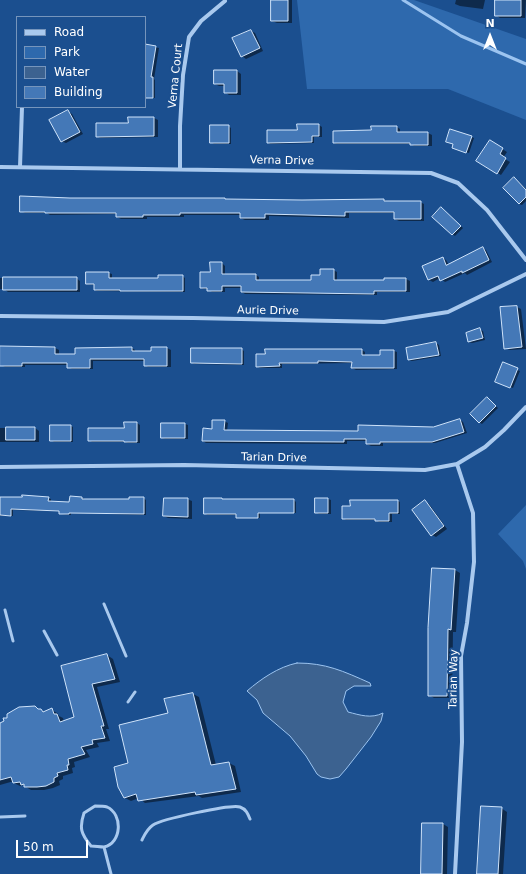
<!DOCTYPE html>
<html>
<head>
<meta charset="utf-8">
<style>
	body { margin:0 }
	#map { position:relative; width:526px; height:874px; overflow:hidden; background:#1b4f8f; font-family:"DejaVu Sans",sans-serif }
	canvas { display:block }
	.legend { position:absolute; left:16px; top:16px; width:130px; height:92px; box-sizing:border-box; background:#1b4f8f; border:1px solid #7695bc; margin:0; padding:5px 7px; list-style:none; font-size:12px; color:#fff }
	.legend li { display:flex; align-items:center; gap:8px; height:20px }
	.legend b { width:20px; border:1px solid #7695bc }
	.north { position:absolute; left:470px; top:16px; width:40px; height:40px; -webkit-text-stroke:3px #1b4f8f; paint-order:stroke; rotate:0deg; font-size:11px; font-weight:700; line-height:16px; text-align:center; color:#fff }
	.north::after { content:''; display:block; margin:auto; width:14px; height:18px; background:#fff; clip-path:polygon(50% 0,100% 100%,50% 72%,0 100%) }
	.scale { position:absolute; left:16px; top:840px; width:72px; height:18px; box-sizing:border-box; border:2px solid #fff; border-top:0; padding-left:5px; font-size:12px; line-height:14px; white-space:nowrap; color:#fff; -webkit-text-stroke:3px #1b4f8f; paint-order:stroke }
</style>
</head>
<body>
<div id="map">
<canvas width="526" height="874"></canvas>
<ul class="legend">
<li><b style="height:5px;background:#a9c9ee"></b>Road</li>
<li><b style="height:11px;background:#2e69ad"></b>Park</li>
<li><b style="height:11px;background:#3c6290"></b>Water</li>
<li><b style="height:11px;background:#4478b7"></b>Building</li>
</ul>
<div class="north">N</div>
<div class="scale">50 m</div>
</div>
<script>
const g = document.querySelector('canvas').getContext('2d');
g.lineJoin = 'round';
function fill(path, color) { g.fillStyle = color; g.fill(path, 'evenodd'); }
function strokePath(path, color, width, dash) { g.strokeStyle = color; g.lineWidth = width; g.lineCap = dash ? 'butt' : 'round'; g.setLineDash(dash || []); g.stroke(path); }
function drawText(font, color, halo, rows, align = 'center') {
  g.font = font + ' "DejaVu Sans",sans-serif'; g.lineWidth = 4; g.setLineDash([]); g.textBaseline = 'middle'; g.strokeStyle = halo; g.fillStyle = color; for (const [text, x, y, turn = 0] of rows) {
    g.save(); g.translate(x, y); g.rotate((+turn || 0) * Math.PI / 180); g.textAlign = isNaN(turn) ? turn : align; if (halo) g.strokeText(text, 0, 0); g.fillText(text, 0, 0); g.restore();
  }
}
fill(new Path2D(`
	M297,0H414L526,39V120L448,89H307Z
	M526,505V569L523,561L498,534Z`), '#2e69ad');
const water = new Path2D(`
	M297,663C326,663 343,671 370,683L371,686H354L346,691L343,702L348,712C360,715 371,719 383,713L381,721L371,737L346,769L339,777L330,779L321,777L317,774L306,756L290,736L263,713L257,700L247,691C261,679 278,667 297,663Z`);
fill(water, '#3c6290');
strokePath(water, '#9cc4f0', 1);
fill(new Path2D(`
	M272,0H292V23H277L272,21Z
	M456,0H485L483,9L460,6L455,4Z
	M496,0H526L525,18H500L496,15Z
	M251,31L255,33L263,51L246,59L242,56Z
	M145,45L159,48L154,79L155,80V98H145Z
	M237,71L241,74V95H229L225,92V86H219L215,84Z
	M68,111L72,114L83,134L66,143L61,141Z
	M154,118L158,120V137L100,138L97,136L129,124Z
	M298,125H319L322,127V137H314V143L270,144L268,142L298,131Z
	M228,126L231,128V144H214L211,142Z
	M397,127L400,129V133H428L432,135V146H414L411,144H337L334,143L372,131Z
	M471,137L474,138L469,153L455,149L454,144Z
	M490,141L507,152L503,158L510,162L501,175L478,161Z
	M517,180L526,189V201L522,205L519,204Z
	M70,199H225L227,200L302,201L384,200L388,202H420L424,204V221H399L395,219V213H349V218L269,216V220H245L240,218V215H184V217H147V219H121L117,217V214L50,215L47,213H25L21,211Z
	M443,210L463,228L455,236L433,217Z
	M483,248L486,250L492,262L467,275L465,273L445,282L440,278L433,282L429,280L423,267L443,258L446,260L449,265Z
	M222,263L225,266V275H256L259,277V281H312L333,270L337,272V281H385V279H406L410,281V292H377V295L245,294L242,292V288H225V292H212L208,289H204L200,287L211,273Z
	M109,273L112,274V279H159L182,276L185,278V292L97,291L95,290V285L87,284Z
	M0,278H76L80,281V292H8L4,289H0Z
	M517,307L521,309L526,349L510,350L505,348Z
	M480,330L483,331L485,340L472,343L469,342L467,333Z
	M436,343L439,345L441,356L412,361L409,360Z
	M0,347L55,348L59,350V355H76L132,348L135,350V352H152V348H167L171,350V367H148L145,365V361H93V369H72L68,367V365H25V367H5L1,365L0,361Z
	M241,349L244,351V365L194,364L192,362Z
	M362,350L365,352V356H381L394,351L397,352V369L356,370L352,368L353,363L282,364V368H260L257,366Z
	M503,364L520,371L513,388L499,383Z
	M487,398L498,408L482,424L479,422Z
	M460,420L463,422L467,433L435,443H383V446H371L367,444V441H347V444L206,443L203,441L213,430L224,421L228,423L227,431L359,432L433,428Z
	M125,423H137L140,425V443H128L125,442H92L89,440L125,429Z
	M185,424L188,425V439H165L162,438Z
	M71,426L73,427V442H54L51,440Z
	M0,428H35L39,431V442H0Z
	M0,498H48L51,499V502L70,503L71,498H82L85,499L130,500L143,498L146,500V515L71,513V515L62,514L60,513V511L13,510V516H0Z
	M187,499L192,501V519L168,518L164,516Z
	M222,499L224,500H294L296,502V513H260V518H239L237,517V515H207L205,513Z
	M316,499H328L331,500V514H319L316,512Z
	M398,501L400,502V514H392V522H379L376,520H346L343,518Z
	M425,502L429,504L447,529L436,537L432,535Z
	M455,570L460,573L456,632H453L452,698H434L429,695Z
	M107,655L113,659L120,682L97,687L109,729H106L110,741L97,743L99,747L86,750L90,757L74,762L75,767L72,768L73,773L63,776V779L59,781L60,785L53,788L44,790H31L23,785L20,786L14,783V781L0,785V724L40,710L45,712L52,710L57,713L59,716L63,718L64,722L75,718L62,666Z
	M193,694L199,697L216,765L229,763L235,766L241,792L202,798L199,796L145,803L139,798L131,801L125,798L130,764L169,714Z
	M501,808L507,812L503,874H478Z
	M423,824H443L448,827L447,874H422Z`), '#0007');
strokePath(new Path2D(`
	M403,0L461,36L526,64`), '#9cc4f0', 3);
const building = new Path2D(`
	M271,0H288V21H271Z
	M495,0H521V16H495Z
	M251,30L260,48L241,57L232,38Z
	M145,44L156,46L151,77H153V98H145Z
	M214,70H237V93H224V84H214Z
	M68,110L80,132L61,142L49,120Z
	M128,117H154V136L96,137V123H128Z
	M297,124H319V136H312V142L267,143V130H297Z
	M210,125H229V143H210Z
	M371,126H397V132H428V145H410V143H333V131L371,130Z
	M450,129L472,136L466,153L452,148L453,144L446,142Z
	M490,140L503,148L500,154L506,158L497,174L476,161Z
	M514,177L526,190V197L519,204L503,188Z
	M20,196L70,198H225V199L302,200L384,199V201H421V219H394V212H345V216L265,214V218H240V213H180V215H143V217H116V213H45V212H20Z
	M441,207L461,226L452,235L432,217Z
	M483,247L489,260L462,273V271L440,281L438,276L428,280L422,266L443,257L446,265Z
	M210,262H222V274H256V280H311V275H320V269H334V280H384V278H406V291H374V294L241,292V286H222V291H207V288H200V272H210Z
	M86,272H109V278H158V275H183V291H120V290H94V284H86Z
	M3,277H77V290H3Z
	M517,306L522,347L504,349L500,307Z
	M480,328L483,338L468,342L466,333Z
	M436,342L439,355L408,360L406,348Z
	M0,346L55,347V354H75V348L132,347V351H151V347H167V366H144V359H90V368H67V363H22V366H0Z
	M191,348H242V364L191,363Z
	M265,349H362V355H380V350H394V368H351L352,362L318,361V363H279L280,366L256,367V354H265Z
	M503,362L518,368L510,388L495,382Z
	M487,397L496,406L479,423L470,414Z
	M460,419L464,432L432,442H380V444H366V439H344V442L202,441L203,428L212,429V420H225L224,430L358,431V425L433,427Z
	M124,422H137V442H124V441H88V428H124Z
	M161,423H185V438H161Z
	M50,425H71V441H50Z
	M6,427H35V440H6Z
	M22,495L49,497L48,501L69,502L70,496L82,497V499H129V497H144V514L69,513V514H59V511L11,509V516L0,515V497H22Z
	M164,498H188V517L163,516Z
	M204,498H222V499H294V513H258V518H236V514H204Z
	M315,498H328V513H315Z
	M350,500H398V513H389V521H375V519H342V506H350Z
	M425,500L444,526L431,536L412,510Z
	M432,568L455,569L451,630L448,629L447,696H428V628Z
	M107,654L115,679L92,684L104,726H101L105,738L92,740L93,744L81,747L85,754L68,759L69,765H67L68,770L57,773L58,776L54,778V782L46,786L37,787H24V784L21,785L20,782L13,783L11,777L0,780V723L4,721L3,718H7V714L19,707L35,706L38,709H41L43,712L52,708L54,714H57L60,722L74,717L61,666Z
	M193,693L211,765L229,762L236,789L196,795L195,792L138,801L136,794L124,798L118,787L114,767L128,763L119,725L168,713L164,699Z
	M481,806L502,807L498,874H477Z
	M422,823H443L442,874H421Z`);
fill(building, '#4478b7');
strokePath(building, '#cfe3fa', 1);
strokePath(new Path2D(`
	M104,604L126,656
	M5,610L13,641
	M44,631L57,655
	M128,702L135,692
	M95,806C98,806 104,806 107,807C123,814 122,843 104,847C100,847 95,846 91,846C81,834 79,828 84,813Z
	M0,817L25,816
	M142,840C145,834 147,829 153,825C162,819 231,804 240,807C246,809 248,814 250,819
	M104,847L111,874`), '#a9c9ee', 3);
strokePath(new Path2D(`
	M0,167L431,173L458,183L487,210L526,260
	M20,167L22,107
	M180,169V126L183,75L189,37L201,21L225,1
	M0,316L193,318L384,322L448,312L526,274
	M0,467L184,465L425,470L457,464L485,447L504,430L526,407
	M455,874L462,742L461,656L467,623L474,562L473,513L457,464`), '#a9c9ee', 4);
drawText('11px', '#fff', '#1b4f8f', [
	["Verna Court",176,76,-84],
	["Verna Drive",282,161,1],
	["Aurie Drive",268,311,1],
	["Tarian Drive",274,458,1],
	["Tarian Way",454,679,-89]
]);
</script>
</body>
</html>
